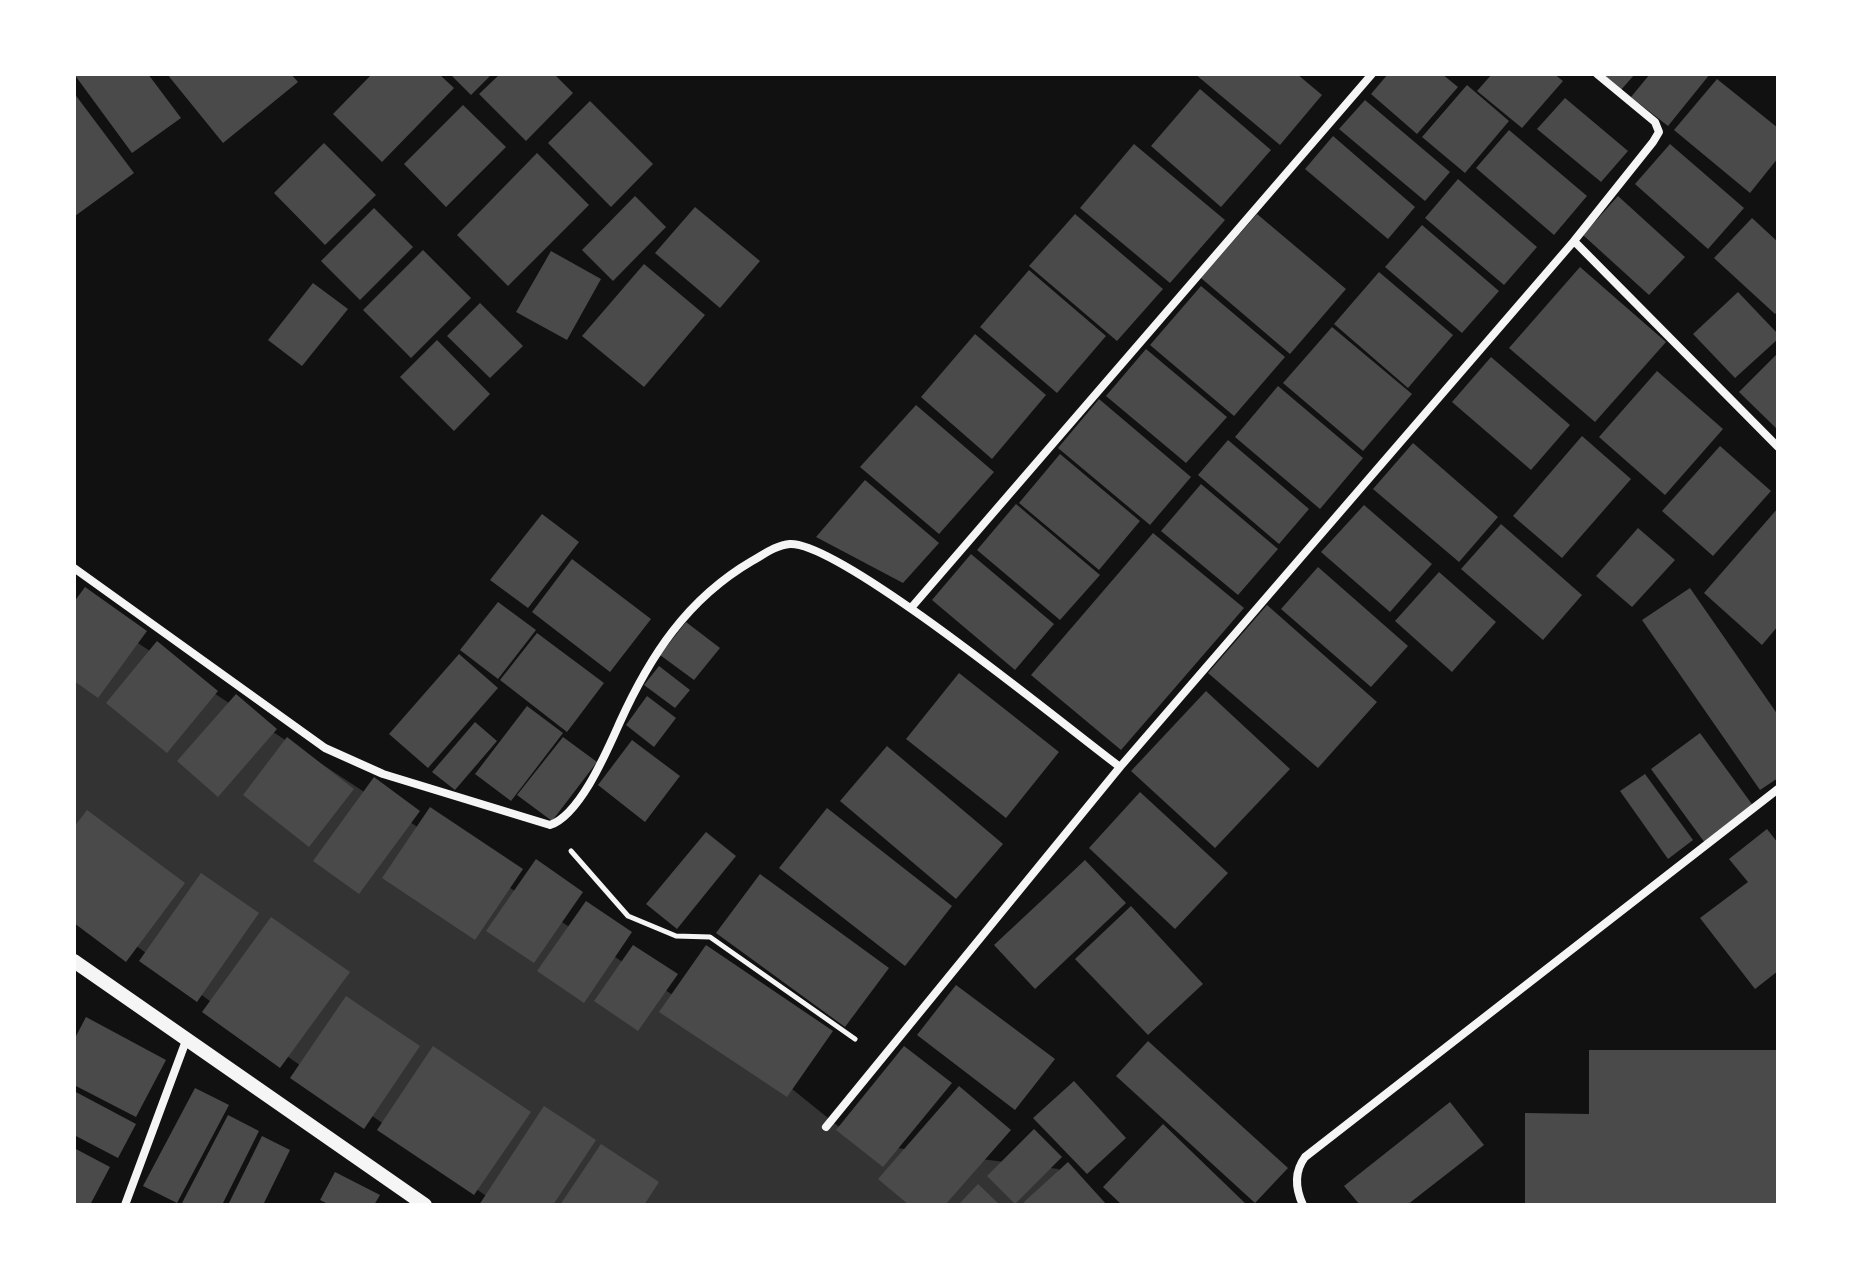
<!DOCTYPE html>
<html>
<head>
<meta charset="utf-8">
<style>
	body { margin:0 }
	#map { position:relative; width:1852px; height:1279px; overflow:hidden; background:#111; font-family:Manrope,sans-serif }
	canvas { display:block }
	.frame { position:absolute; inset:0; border:76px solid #fff; pointer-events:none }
</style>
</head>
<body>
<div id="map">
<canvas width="1852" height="1279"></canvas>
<div class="frame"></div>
</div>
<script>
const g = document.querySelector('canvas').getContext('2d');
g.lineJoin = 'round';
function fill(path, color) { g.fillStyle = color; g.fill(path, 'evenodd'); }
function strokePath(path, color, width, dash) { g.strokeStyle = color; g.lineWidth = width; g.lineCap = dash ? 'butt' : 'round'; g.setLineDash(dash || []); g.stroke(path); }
fill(new Path2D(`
	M74,601L688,1005L859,1143L1058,1169L1097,1205H499L227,1014L74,899Z`), '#333');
fill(new Path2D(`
	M74,74H148L181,118L132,153Z
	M167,74H291L298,82L223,143Z
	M372,74H439L454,88L382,162L333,114Z
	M450,74H492L471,95Z
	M500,74H554L573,93L526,141L479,94Z
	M1195,74H1297L1322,95L1280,145Z
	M1388,74H1442L1458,87L1417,134L1371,94Z
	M1492,74H1554L1563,81L1522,128L1477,91Z
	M1602,74H1635L1620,91Z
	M1650,74H1710L1668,126L1631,97Z
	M1717,79L1778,128V158L1750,193L1674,130Z
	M1467,85L1509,121L1465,173L1422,137Z
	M1200,89L1271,150L1221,207L1151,146Z
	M74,93L134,173L75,216L74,214Z
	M1565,98L1628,151L1601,182L1537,129Z
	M1365,100L1450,172L1425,201L1339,129Z
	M590,101L653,164L611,207L548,143Z
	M463,105L506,147L446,207L404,164Z
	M1509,130L1587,196L1554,235L1476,168Z
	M1333,136L1415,207L1388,239L1305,169Z
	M324,143L376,195L325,245L274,193Z
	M1134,144L1225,220L1170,283L1080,208Z
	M1670,144L1744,208L1708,249L1635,184Z
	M537,153L589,205L508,286L457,235Z
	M1458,179L1537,247L1504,285L1425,218Z
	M635,196L666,227L613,281L582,250Z
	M1618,196L1685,257L1649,295L1583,235Z
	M695,207L760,261L720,308L655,253Z
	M374,208L413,247L360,300L321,261Z
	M1075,214L1163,289L1117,341L1029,266Z
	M1257,214L1346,289L1290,354L1201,278Z
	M1752,218L1778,242V311L1775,314L1714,258Z
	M1422,225L1499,291L1462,333L1385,267Z
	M423,250L471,298L411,358L363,310Z
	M551,251L601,279L567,340L516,312Z
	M644,264L705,315L644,387L582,336Z
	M1580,267L1666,342L1595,422L1509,348Z
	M1029,270L1106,336L1057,393L980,327Z
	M1379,272L1453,335L1408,388L1334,324Z
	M313,283L348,309L302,366L268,340Z
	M1201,286L1285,357L1234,416L1150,345Z
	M1738,292L1778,334V339L1735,378L1693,334Z
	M480,303L523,346L490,378L447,336Z
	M1332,327L1412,394L1363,451L1283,383Z
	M975,334L1046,395L992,459L921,397Z
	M437,340L490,394L454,431L400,377Z
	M1146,349L1227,417L1186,463L1106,396Z
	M1778,353V430L1739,392Z
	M1491,357L1570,425L1531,470L1452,402Z
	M1657,371L1723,429L1665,495L1599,437Z
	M1278,386L1363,458L1320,509L1235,437Z
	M1099,399L1191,477L1150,525L1058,448Z
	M916,405L994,472L939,534L860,467Z
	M1582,436L1631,479L1562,558L1513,516Z
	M1228,440L1309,509L1279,544L1198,475Z
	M1413,443L1498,517L1459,562L1373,489Z
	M1720,446L1771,491L1713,556L1662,511Z
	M1060,454L1140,521L1099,570L1019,503Z
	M865,480L939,543L903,583L816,537Z
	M1201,484L1278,549L1238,595L1161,531Z
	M1016,504L1100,575L1060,620L977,550Z
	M1364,505L1432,564L1390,612L1321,552Z
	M1778,508V626L1762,645L1704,593Z
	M542,514L579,542L528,608L490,580Z
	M1501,524L1582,595L1543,640L1461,569Z
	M1638,528L1675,560L1632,607L1596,576Z
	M1153,533L1244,608L1121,750L1031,675Z
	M971,554L1054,624L1015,670L932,600Z
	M572,559L651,619L610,672L532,612Z
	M1318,567L1408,646L1371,687L1281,609Z
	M1439,572L1496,622L1452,672L1395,621Z
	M85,587L147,631L98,698L74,681V602Z
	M1690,588L1778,715V778L1760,790L1642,620Z
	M498,602L536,630L498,679L460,650Z
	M1267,605L1377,702L1318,768L1208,673Z
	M686,622L720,648L694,680L660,655Z
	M537,633L604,683L567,732L500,680Z
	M157,641L218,691L167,753L106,703Z
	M459,654L498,688L428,768L389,734Z
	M659,666L690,690L675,708L644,685Z
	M959,673L1059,752L1006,818L906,739Z
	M1206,691L1290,769L1215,848L1131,771Z
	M236,694L277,729L218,797L177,761Z
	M647,696L676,718L654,747L626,725Z
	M527,706L563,733L511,801L475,774Z
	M475,722L497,741L455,790L432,772Z
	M1700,733L1754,807L1705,843L1651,769Z
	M287,737L354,789L309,847L243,795Z
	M563,737L597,762L552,821L517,795Z
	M632,740L680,776L645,822L598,785Z
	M887,746L1003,844L956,899L840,801Z
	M1645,774L1693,840L1668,859L1620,791Z
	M374,777L420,811L359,894L313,861Z
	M1140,792L1228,873L1175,929L1089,848Z
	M430,807L523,869L475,940L382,878Z
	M827,808L952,906L905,966L779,868Z
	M87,810L185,883L126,962L74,923V827Z
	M1767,829L1778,843V971L1755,989L1700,918L1748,882L1729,859Z
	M706,832L736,856L677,929L646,904Z
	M536,859L583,892L534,963L486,931Z
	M1085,860L1126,903L1035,989L994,945Z
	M201,873L259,913L197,1002L139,961Z
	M760,874L889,968L845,1027L716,933Z
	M586,901L632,932L584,1003L537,971Z
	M1131,906L1203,984L1148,1035L1075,959Z
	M271,917L350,972L280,1068L202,1012Z
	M633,945L678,974L638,1031L594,1001Z
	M706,945L833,1031L787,1097L659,1012Z
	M956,985L1055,1059L1015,1110L917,1035Z
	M346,996L420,1046L364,1129L290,1078Z
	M86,1017L166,1060L136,1117L74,1085V1040Z
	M1148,1041L1288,1168L1255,1203L1116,1076Z
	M433,1046L531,1112L474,1195L377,1130Z
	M904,1046L952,1083L883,1167L836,1130Z
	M1589,1050H1778V1205H1525V1113L1589,1114Z
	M1074,1081L1126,1138L1087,1174L1033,1118Z
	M959,1086L1011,1130L945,1205H909L878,1179Z
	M195,1088L229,1105L177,1203L143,1186Z
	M74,1091L136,1124L118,1158L74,1135Z
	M1450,1102L1484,1145L1407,1205H1360L1344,1186Z
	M544,1106L596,1140L553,1205H479Z
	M228,1115L259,1131L222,1205H181Z
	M1163,1124L1247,1205H1122L1103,1187Z
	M1034,1129L1062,1157L1015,1204L987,1176Z
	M262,1136L290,1150L263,1205H228Z
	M601,1144L659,1182L644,1205H560Z
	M74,1148L110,1167L90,1205H74Z
	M1068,1162L1107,1205H1026L1024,1202Z
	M335,1172L380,1195L374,1205H330L320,1200Z
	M978,1184L1000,1205H958Z`), '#4a4a4a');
strokePath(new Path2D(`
	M571,851L628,916L676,936L710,937L855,1039`), '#f5f5f5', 5);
strokePath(new Path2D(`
	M1574,241L1778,447
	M74,568L325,748L383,774L550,825C580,815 607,751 620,722C650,656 687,599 752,561C763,555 776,545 790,544C842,542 1066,727 1120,767L826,1127
	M911,608L1372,74
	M1120,767L1574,241L1653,142L1659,132L1655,122L1597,74
	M125,1205L187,1038
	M1303,1205C1295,1188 1294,1172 1305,1157L1778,789`), '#f5f5f5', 8);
strokePath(new Path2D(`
	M74,961L425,1205`), '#f5f5f5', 14);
</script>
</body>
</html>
